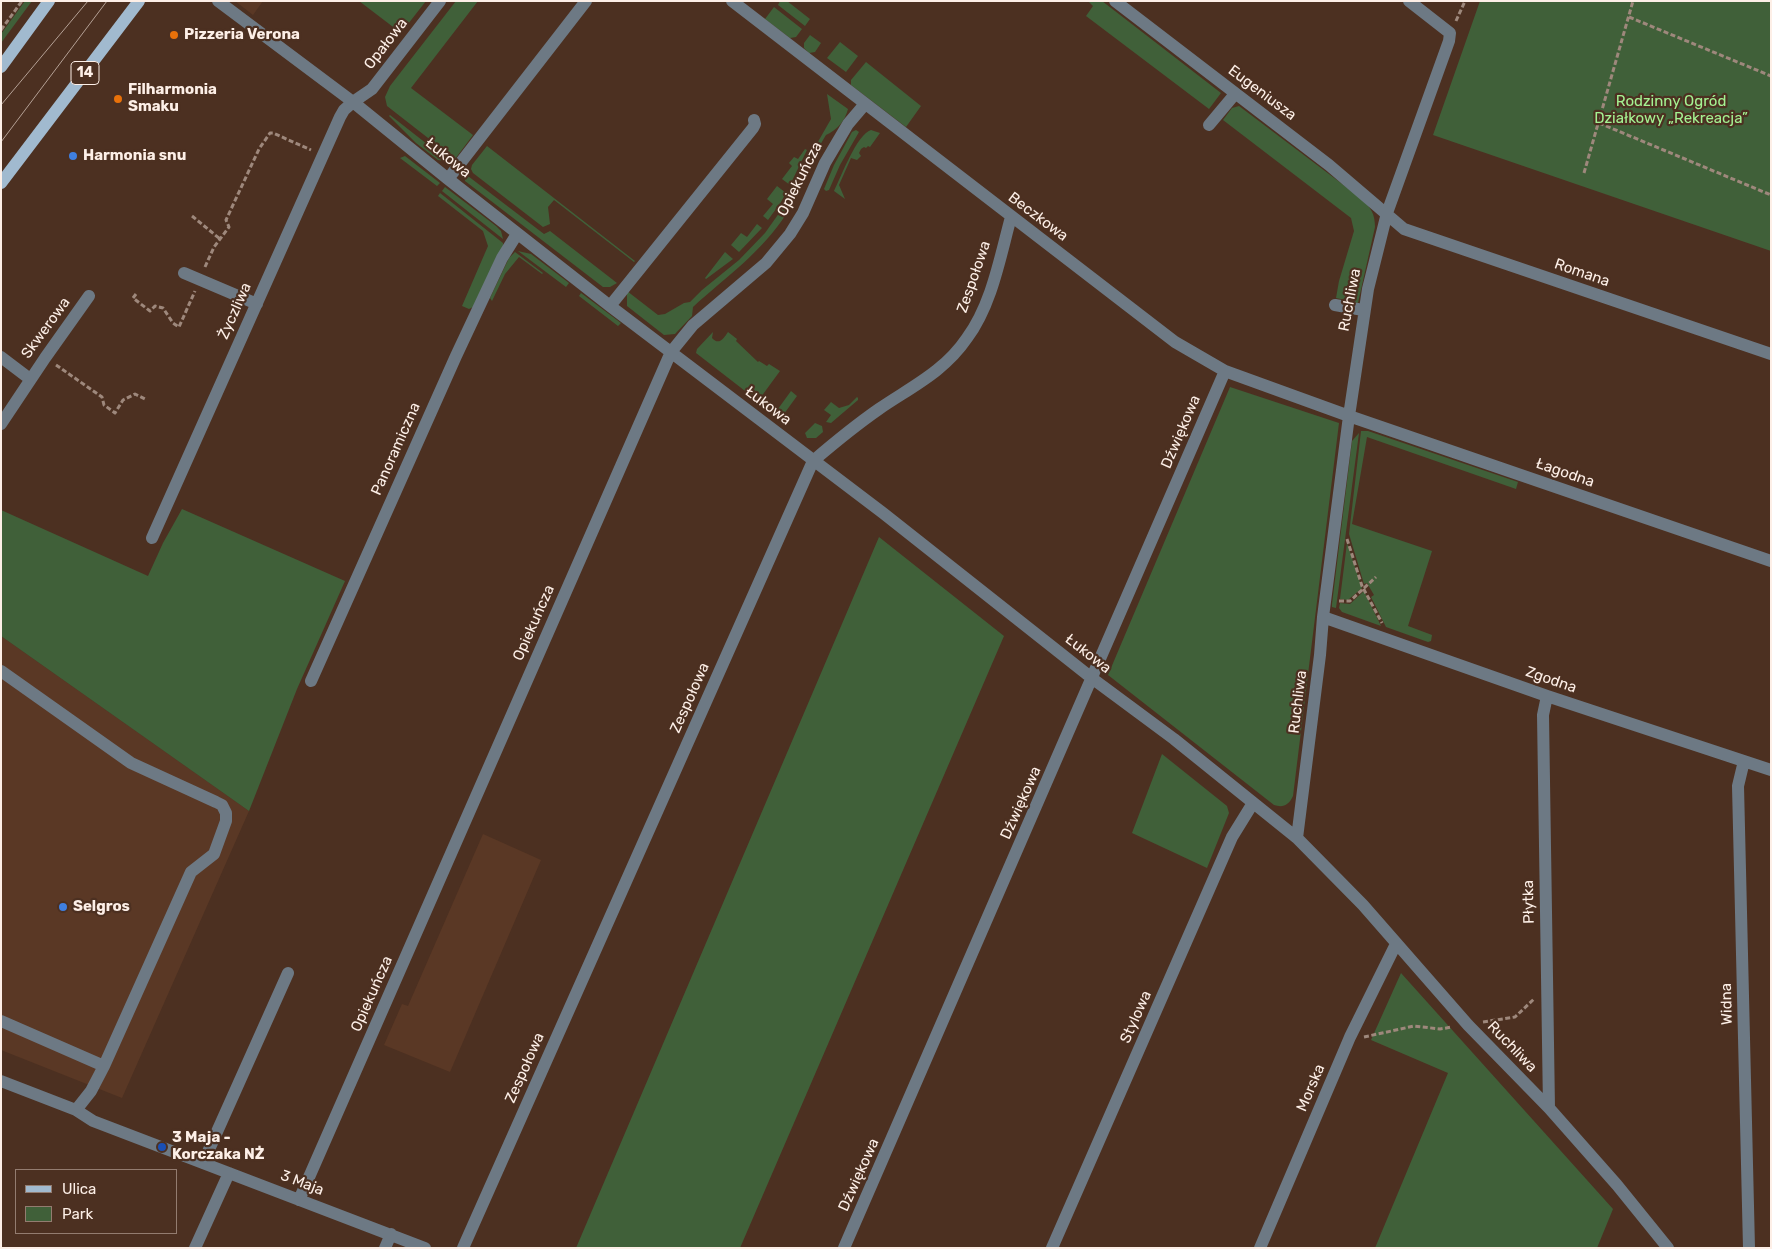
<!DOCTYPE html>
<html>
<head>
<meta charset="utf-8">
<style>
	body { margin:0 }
	#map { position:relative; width:1772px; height:1249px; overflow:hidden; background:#4c3021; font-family:Rubik,sans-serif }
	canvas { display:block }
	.frame { position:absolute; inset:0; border:2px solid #fdefe7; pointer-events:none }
	.legend { position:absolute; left:15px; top:1169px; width:162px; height:65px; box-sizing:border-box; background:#4c3021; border:1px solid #937c70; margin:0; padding:6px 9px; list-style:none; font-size:15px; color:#fdefe7 }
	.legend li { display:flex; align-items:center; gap:10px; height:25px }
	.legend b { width:25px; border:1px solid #937c70 }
</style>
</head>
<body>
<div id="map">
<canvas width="1772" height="1249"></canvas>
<div class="frame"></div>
<ul class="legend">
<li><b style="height:6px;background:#a1bacf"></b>Ulica</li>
<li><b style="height:14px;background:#406039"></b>Park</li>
</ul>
</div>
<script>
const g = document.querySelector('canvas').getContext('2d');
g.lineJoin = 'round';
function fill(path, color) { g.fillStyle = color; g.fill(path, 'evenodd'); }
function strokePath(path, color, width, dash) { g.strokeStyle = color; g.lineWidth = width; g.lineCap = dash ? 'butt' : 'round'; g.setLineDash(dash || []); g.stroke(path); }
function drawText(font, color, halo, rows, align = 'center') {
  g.font = font + ' Rubik,sans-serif'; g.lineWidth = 4.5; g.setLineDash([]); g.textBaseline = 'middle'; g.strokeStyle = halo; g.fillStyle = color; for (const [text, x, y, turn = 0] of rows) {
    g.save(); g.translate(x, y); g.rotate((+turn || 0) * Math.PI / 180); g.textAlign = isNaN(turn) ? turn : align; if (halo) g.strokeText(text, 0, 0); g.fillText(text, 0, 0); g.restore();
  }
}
fill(new Path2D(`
	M235,1H263L253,15Z
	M1,636L249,811L122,1098L1,1050Z
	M483,834L541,860L450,1072L384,1045L402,1004L408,1006Z`), '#5a3825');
fill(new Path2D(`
	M25,1H32L1,43V34Z
	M359,1H426L401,33Z
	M456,1H478L411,88L473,135L455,159L387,106L385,97L390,86Z
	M780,1H787L810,19L805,26L778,5Z
	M1088,1H1102L1221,93L1209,109L1086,16L1093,6Z
	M1480,1H1771V251L1433,135Z
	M774,7L802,29L796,37L790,38L765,19Z
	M810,35L821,43L815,52L809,53L804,48V43Z
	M840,42L858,56L846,72L827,58Z
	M866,62L921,106L906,127L851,85V80Z
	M827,94L848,109C845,121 837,130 826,135C821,143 816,152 812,161C804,179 798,197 787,213C760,254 728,275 693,307L692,316L675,334L664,335L627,306V291L658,315L665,314L684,303L690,302L702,290L739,260L765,233L787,202L807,161L831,119Z
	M1239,106L1362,199C1371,208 1375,214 1375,227L1358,303L1336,298L1339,281L1354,231L1351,218L1223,120L1232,108Z
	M390,115L450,162L438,160L416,143L389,116Z
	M856,130L859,132L840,165L829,190L826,191L824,189L834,165L852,132Z
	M871,130L880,133L870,147L868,146L866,148L864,147L861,149L859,153L861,156L857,160L851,158L839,185L845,199L834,191C841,177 857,134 871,130Z
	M487,146L635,261L634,262L554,200L548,207L550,224L543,227L473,173L471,169L472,165Z
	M805,149L807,150L790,185L782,179L792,166L789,163L794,157L798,159Z
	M405,156L440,183L437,186L400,158Z
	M464,173L544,234L550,231L617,283L610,287H603L465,181Z
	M777,186L786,193L781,202L768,220L763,216L773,204L767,199Z
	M445,187L496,226L501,231L503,239L442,191Z
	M440,193L503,243V248L475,306L469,309L462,306L488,246L483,231L438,196Z
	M757,224L762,228L739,252L731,245L741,233L747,237Z
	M518,251L531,254L569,283L566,287Z
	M515,252L543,273L542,274L519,257L505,274L492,301L490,298L509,258Z
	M725,252L733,259L706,279L705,278Z
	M581,293L621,323L618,326L579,296Z
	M713,332L712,338C719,346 724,338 728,332L737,339L736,341L758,362L759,361L767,366L769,364L780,371L758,401L696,353L697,349Z
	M1230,387L1339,423L1293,796C1289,805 1283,808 1274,805L1108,675Z
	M791,391L797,396L781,418L775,413Z
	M857,397L858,398V400L831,423L826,422L831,415L824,410L831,402L839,408L849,405Z
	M815,423L822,426L823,432L816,438H807L805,433Z
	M1361,431H1368L1518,482L1516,489L1367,437L1352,524L1432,551L1408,626L1432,635L1431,641L1428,642L1386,627L1371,597L1374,595L1367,583L1364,584L1349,534Z
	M1359,433L1336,608L1332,607V604L1352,441Z
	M182,509L345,581L297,689L249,811L1,636V510L148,576L163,543Z
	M879,537L1004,636L740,1248H576Z
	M1347,543L1362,588L1348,600L1340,599Z
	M1364,591L1381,626L1342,612L1339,608L1340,603L1350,604Z
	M1162,754L1227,806L1229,813L1207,868L1132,833Z
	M1401,973L1613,1209L1597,1248H1375L1448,1073L1371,1040Z`), '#406039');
strokePath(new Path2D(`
	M1629,17L1771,76
	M1456,21L1465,1
	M1,30L22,1
	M1599,123L1771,195
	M1584,173L1633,1
	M192,216L220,239
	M205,267L214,247L229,227L226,220L259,149L270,133H273L311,150
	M136,294L133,298L150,311L155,306L163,308L173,323L179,327L195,291
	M56,365L102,397L104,405L115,413L123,400L135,394L147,400
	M1347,539L1362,586L1382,623
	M1339,601H1350L1376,577
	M1483,1022L1515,1017L1534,999
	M1364,1037L1414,1026L1440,1029L1452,1027`), '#9e887c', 3, [5, 2.5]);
strokePath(new Path2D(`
	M218,1L353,102L448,179L610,306L883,513L1093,679L1174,739L1297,838L1363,905L1468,1025L1549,1108L1617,1185L1668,1248
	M732,1L1175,342L1225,371L1349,416L1771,561
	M1115,1L1329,165L1404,229L1771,354
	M1209,125L1235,94
	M448,179L586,1
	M184,273L257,304
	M1335,305L1363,310
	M610,306L753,128L755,124L754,120
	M1,357L30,379
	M1,424L45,358L89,296
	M152,538L340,117L344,110L353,102L372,89L440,1
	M1323,617L1547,696L1771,770
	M1,671L131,763L216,802L222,805L226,813V821L214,854L191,872L104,1066L91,1091L76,1110
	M311,681L456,356L502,258L517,234
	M1547,696L1543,715L1549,1108
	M1744,761L1738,786L1749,1248
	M1297,838L1320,655L1323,617L1349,416L1368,289L1387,213L1449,41L1450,33L1409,1
	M1,1021L104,1066
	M1,1081L76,1110L93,1121L425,1248
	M203,1163L288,973
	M299,1200L671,352L693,325L766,263L790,234L803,213L825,163L848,124L865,104
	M195,1248L229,1173
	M385,1248L391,1234
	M463,1248L813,461C834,443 856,425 879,409C911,387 944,372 967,338C992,304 1000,257 1011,217
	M844,1248L1225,371
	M1052,1248L1232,837L1253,803
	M1260,1248L1350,1037L1396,944`), '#6d7984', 12);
strokePath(new Path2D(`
	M1,67L49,1
	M1,183L139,1`), '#a1bacf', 12);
strokePath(new Path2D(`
	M1,105L88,1
	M1,142L107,1`), '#b4a095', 1);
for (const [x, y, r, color] of [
	[174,35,5,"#e8710a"],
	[118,99,5,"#e8710a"],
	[73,156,5,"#3f7fe0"],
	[63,907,5,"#3f7fe0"],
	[162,1147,5,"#1a4fb4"]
]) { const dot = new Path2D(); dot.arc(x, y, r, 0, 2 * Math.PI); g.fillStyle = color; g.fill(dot); strokePath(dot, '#4c3021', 2); }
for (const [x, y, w] of [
	[85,73,28]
]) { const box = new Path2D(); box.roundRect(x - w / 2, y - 11.5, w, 23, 4); g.fillStyle = '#4c3021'; g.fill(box); strokePath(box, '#fdefe7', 1); }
drawText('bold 14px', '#fdefe7', null, [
	["14",85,73]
]);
drawText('bold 15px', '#fdefe7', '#4c3021', [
	["Pizzeria Verona",184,35],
	["Filharmonia",128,90],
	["Smaku",128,107],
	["Harmonia snu",83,156],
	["Selgros",73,907],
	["3 Maja -",172,1138],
	["Korczaka NŻ",172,1155]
], 'left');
drawText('15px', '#fdefe7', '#4c3021', [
	["Opałowa",386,44,-52],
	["Eugeniusza",1262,93,37],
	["Łukowa",448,158,39],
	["Opiekuńcza",800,179,-63],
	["Beczkowa",1038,217,37],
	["Romana",1582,273,19],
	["Zespołowa",974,277,-71],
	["Ruchliwa",1350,300,-79],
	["Życzliwa",235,311,-66],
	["Skwerowa",46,328,-54],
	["Łukowa",768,406,37],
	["Dźwiękowa",1181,432,-67],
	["Panoramiczna",396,449,-66],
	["Łagodna",1565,473,19],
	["Opiekuńcza",534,623,-66],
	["Łukowa",1088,654,38],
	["Zgodna",1551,680,19],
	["Zespołowa",690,698,-66],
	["Ruchliwa",1298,702,-83],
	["Dźwiękowa",1021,803,-66],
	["Płytka",1529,902,-91],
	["Opiekuńcza",372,994,-66],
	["Widna",1727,1004,-91],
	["Stylowa",1136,1017,-66],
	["Ruchliwa",1512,1047,46],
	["Zespołowa",525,1068,-66],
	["Morska",1311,1088,-67],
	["Dźwiękowa",859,1175,-66],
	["3 Maja",302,1183,21]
]);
drawText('15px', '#a4f292', '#4c3021', [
	["Rodzinny Ogród",1671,102],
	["Działkowy „Rekreacja”",1671,119]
]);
</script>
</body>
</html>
